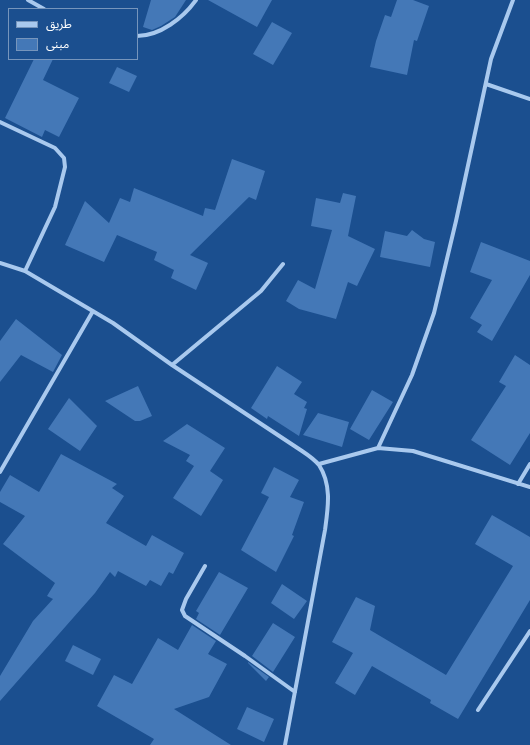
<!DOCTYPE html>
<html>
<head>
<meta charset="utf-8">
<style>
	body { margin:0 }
	#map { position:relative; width:530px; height:745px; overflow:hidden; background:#1b4f8f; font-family:Figtree,"Noto Sans Arabic",sans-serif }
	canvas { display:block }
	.legend { position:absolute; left:8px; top:8px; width:130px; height:52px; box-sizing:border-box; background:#1b4f8f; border:1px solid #7695bc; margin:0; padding:5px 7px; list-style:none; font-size:12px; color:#fff }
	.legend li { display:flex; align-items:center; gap:8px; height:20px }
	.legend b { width:20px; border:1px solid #7695bc }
</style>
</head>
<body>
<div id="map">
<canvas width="530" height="745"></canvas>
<ul class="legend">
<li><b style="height:5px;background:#a9c9ee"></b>طريق</li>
<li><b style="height:11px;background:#4478b7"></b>مبنى</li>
</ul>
</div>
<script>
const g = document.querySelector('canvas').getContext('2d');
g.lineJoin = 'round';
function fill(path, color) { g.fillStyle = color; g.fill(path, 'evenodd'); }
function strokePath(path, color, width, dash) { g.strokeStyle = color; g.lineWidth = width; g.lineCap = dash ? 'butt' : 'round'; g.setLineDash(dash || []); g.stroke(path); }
fill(new Path2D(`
	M151,0H186L175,17L161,26L152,30L143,27Z
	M208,0H272L257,27Z
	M397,0H413L429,6L417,41L414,40L407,75L370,67L376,41L385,15L391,17Z
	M272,22L292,33L273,65L253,54Z
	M34,59H53L43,80L79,98L59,137L45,130L42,137L5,118Z
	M117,67L137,76L129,92L109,83Z
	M232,159L265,171L256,200L249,197L190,255L208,263L196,290L171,278L174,270L154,260L157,252L117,235L104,262L65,245L85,201L109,223L120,198L130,202L134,188L203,216L205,208L215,210Z
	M343,193L356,196L348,236L375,249L357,286L348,282L336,319L299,309L286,301L298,280L315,289L332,230L311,226L316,198L340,203Z
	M412,230L424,239L435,242L430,267L380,257L385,231L407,236Z
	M481,242L530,261V275L492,341L477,332L482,325L470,318L492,280L470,272Z
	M16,319L62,355L53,372L21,355L0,382V341Z
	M515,355L530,365V433L510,465L471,440L506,386L499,382Z
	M277,366L302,382L294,394L307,402L304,408L307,409L299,436L268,416L267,419L251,408Z
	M138,386L152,416L140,421H135L105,401Z
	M372,390L393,402L369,440L350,429Z
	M69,398L97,426L80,451L48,429Z
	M318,413L349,422L342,447L303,435Z
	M187,424L225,448L210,471L223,480L201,516L173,498L194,466L186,461L190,455L163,441Z
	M61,454L117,484L112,488L124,496L106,523L146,546L152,535L184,553L173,574L169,572L161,586L150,580L146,586L118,571L115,577L110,572L95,593L0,701V676L33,621L53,599L47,596L55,583L3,544L25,516L0,502V492L10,475L39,492Z
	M274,467L299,480L290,497L304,502L292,535L294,536L276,572L241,550L269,497L261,493Z
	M492,515L530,537V600L458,719L430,703L431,700L372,666L355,695L335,683L353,653L332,642L356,597L375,606L370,630L446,675L513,566L475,544Z
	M219,572L248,588L220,635L196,619L199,613L196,611Z
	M282,584L307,601L294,619L271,603Z
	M273,623L295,637L273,672L252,656Z
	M192,625L216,641L208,654L227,664L209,697L174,709L231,745H150L154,739L97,706L114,675L132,684L158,638L178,650Z
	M73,645L101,659L93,675L65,661Z
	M248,662L269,677L266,681L248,663Z
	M247,707L274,719L264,742L237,729Z`), '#4478b7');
strokePath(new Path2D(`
	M28,0L44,9
	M137,36C160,36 183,18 196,0
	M486,84L530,99
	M0,122L55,148L64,158L65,167L55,207L25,271
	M0,263L25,271L113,323L172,365L302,451C308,455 315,460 319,465C332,485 328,508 325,530L285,745
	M172,365L261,291L283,264
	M378,448L412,375L434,313L456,221L491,59L513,0
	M319,464L378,448L413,451L530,487
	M0,472L93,311
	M518,484L530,464
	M205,566L186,599L182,610L185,616L245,656L295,692
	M478,710L530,631`), '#a9c9ee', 4);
</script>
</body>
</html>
